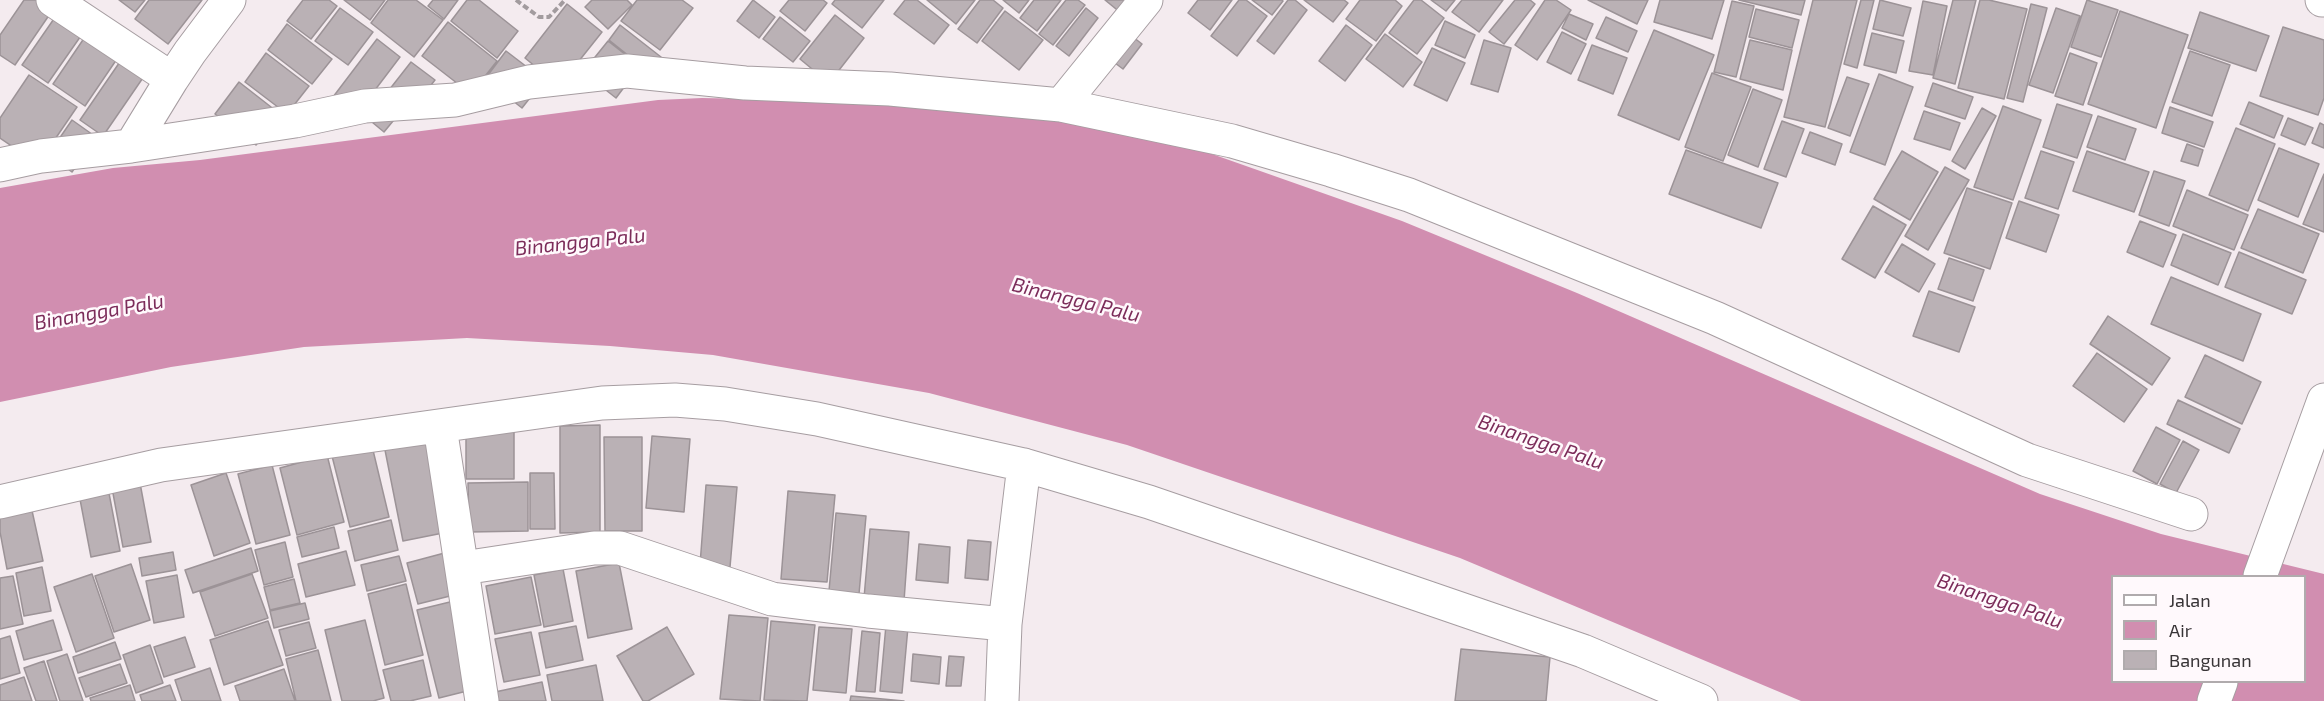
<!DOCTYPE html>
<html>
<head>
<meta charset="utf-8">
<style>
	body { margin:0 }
	#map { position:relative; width:2324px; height:701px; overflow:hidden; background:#f4ebef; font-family:"Exo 2",sans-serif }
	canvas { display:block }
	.legend { position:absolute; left:2111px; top:575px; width:195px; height:108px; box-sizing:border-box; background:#fff9fc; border:2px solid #b0abad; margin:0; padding:8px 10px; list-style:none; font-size:18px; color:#393537 }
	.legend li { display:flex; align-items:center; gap:12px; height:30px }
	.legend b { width:30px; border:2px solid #b0abad }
</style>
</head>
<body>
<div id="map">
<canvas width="2324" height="701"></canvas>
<ul class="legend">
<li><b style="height:8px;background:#fff"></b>Jalan</li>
<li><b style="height:16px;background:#d18eb0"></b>Air</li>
<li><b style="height:16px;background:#bab1b5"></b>Bangunan</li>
</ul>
</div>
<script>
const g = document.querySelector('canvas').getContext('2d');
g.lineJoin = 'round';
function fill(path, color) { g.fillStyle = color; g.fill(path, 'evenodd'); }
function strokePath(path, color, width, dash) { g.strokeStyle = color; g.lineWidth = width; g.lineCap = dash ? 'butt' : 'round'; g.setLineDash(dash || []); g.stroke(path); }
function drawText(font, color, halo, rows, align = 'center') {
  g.font = font + ' "Exo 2",sans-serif'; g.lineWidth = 5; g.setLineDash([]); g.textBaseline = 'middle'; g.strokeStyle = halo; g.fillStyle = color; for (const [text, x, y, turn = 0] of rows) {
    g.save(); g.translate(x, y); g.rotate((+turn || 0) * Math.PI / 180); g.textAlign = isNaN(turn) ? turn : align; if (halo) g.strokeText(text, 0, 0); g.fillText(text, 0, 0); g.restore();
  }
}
fill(new Path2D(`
	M702,98L902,102L1018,110L1195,148L1402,221L1577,293L2040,494L2161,534L2324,574V701H1801L1460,558L1127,445L929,393L713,355L610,346L467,338L304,347L171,367L0,402V188L113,168L200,160L658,100ZM2112,576H2304V682H2112Z`), '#d18eb0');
const building = new Path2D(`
	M24,0H42L54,8L15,65L0,55V35Z
	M119,0H145L135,12Z
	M149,0H202L168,44L135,19Z
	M303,0H329L337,6L311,39L287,21Z
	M344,0H385L370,20Z
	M388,0H416L443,20L414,57L371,23Z
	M433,0H458L444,19L428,6Z
	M467,0H479L518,31L497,58L451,21Z
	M592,0H627L632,5L608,29L585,7Z
	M637,0H682L693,8L660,50L621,21Z
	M753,0L775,17L759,38L737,21Z
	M789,0H823L827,3L805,31L780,11Z
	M835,0H884L862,28L832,4Z
	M905,0H917L949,25L934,44L894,14Z
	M927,0H975L956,24Z
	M980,0H993L1003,8L977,43L958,29Z
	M1003,0H1029L1019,13Z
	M1034,0H1061L1037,31L1020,18Z
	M1066,0H1078L1085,5L1053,45L1039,34Z
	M1105,0H1140L1127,18Z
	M1198,0H1232L1210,30L1188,13Z
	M1239,0H1246L1267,16L1237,56L1211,36Z
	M1252,0H1282L1283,1L1272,15Z
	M1288,0H1295L1307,10L1274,54L1257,41Z
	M1304,0H1344L1348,3L1333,22Z
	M1360,0H1395L1402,6L1376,41L1346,19Z
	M1414,0H1421L1444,18L1417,54L1389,33Z
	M1431,0H1455L1446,11Z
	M1462,0H1503L1479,32L1452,12Z
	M1515,0H1530L1535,4L1504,44L1489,32Z
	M1545,0H1556L1571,10L1537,60L1515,45Z
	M1588,0H1648L1637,24Z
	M1660,0H1724L1712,39L1654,22Z
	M1739,0H1805L1801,15Z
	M1813,0H1857L1825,127L1784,117Z
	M1861,0H1874L1857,68L1844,64Z
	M1880,0L1911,8L1903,36L1873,29Z
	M1953,0H1976L1955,84L1933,78Z
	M1980,0H1989L2027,9L2004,99L1958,88Z
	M2087,0L2118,10L2101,57L2071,47Z
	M1732,1L1754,6L1736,77L1714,72Z
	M1923,1L1947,6L1933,75L1909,71Z
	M567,4L602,32L559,86L525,58Z
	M2031,4L2047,8L2023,102L2007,98Z
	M340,8L373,32L348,65L315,41Z
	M1086,8L1098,18L1069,56L1056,46Z
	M2056,8L2080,16L2053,93L2029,85Z
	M1756,9L1799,20L1792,48L1749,37Z
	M1005,11L1043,40L1019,70L982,41Z
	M2120,11L2188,35L2156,128L2088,104Z
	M2200,12L2269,36L2256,71L2188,48Z
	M58,13L85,30L48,83L22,65Z
	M1569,14L1593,24L1586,40L1562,28Z
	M835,15L864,38L829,83L800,59Z
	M780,17L810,41L793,62L763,39Z
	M1606,17L1637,31L1628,52L1596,38Z
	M1110,19L1142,44L1123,69L1091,45Z
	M1445,21L1475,35L1465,58L1435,45Z
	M448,22L497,61L471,94L422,56Z
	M287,24L332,59L312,84L268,50Z
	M620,25L661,57L649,72L609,40Z
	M1346,25L1372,45L1345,81L1319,61Z
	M2283,27L2324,40V98L2318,115L2260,96Z
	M1654,30L1714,55L1679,140L1618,115Z
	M89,31L121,53L85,106L53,84Z
	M1562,32L1586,44L1571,74L1547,62Z
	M1872,33L1904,41L1896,73L1864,65Z
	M1385,34L1422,62L1403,87L1366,59Z
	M377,39L400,57L356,115L333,97Z
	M1484,40L1511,48L1498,92L1471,84Z
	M1750,40L1792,50L1783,90L1740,79Z
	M608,41L640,66L616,98L583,72Z
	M1592,45L1627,58L1613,94L1578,80Z
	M1432,48L1465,63L1447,101L1414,85Z
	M506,51L544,80L522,108L485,79Z
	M2190,51L2230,65L2212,116L2172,102Z
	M126,53L149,69L103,136L80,120Z
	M266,53L309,86L287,114L245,82Z
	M2070,53L2097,63L2083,105L2055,96Z
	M411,62L435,80L406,117L382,99Z
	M1712,73L1751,87L1723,161L1685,147Z
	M1879,74L1913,87L1885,165L1850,152Z
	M29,75L77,107L38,164L0,138V118Z
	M1847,77L1869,84L1850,136L1828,128Z
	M239,82L280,114L256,145L215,114Z
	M1933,83L1973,97L1965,119L1925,106Z
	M1753,89L1782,100L1758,167L1728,155Z
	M2249,102L2283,116L2274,138L2240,124Z
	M2057,104L2092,115L2077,158L2043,147Z
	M2003,106L2041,120L2013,200L1974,187Z
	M2170,107L2213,122L2204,147L2162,133Z
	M1982,108L1996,116L1965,169L1952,161Z
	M1924,111L1960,123L1950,150L1914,139Z
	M361,113L398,115L384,132Z
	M2098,116L2136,129L2125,160L2087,147Z
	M2288,118L2313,128L2305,145L2281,135Z
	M72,120L96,137L72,172L48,155Z
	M1782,121L1804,129L1786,177L1764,169Z
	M2320,123L2324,125V148L2312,143Z
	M2236,128L2275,144L2248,211L2209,195Z
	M1810,132L1842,144L1835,165L1802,153Z
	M2187,144L2203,150L2198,166L2181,161Z
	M2279,148L2319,164L2298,217L2258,200Z
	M1686,150L1778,183L1761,228L1669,194Z
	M1902,151L1938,172L1910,220L1874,199Z
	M2041,151L2074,162L2058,209L2025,198Z
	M2087,151L2149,172L2134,212L2073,191Z
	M1945,167L1969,180L1928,250L1905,236Z
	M2154,171L2185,181L2169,226L2139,215Z
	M2324,174V232L2303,224Z
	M1967,188L2012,203L1990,269L1944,253Z
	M2187,190L2248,215L2234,250L2173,226Z
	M2019,201L2059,215L2046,252L2006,238Z
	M1873,206L1906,225L1875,278L1842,259Z
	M2258,209L2319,234L2303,273L2241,248Z
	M2140,221L2176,235L2163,267L2127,252Z
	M2183,234L2231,253L2218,285L2171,265Z
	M1902,244L1935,264L1919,292L1885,272Z
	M2239,252L2306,280L2292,314L2225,287Z
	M1949,258L1984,270L1973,301L1938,289Z
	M2171,277L2261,314L2243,361L2151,324Z
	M1929,291L1975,307L1959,352L1913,336Z
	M2108,316L2170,358L2152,385L2090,344Z
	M2097,353L2147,389L2124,422L2073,386Z
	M2205,355L2261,382L2242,424L2185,397Z
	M2178,400L2240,429L2229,453L2167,424Z
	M600,425V532L560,533V426Z
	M2156,427L2180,440L2157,484L2133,471Z
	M514,431V479H466V432Z
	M652,436L690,439L684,512L646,508Z
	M604,437H642V531H605Z
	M435,439L453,531L403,541L385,450Z
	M2183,441L2199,450L2176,493L2160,484Z
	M372,446L389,517L350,527L332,456Z
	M327,455L344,522L297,535L280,468Z
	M272,465L290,535L256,544L238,474Z
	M226,473L250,543L214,556L191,485Z
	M530,473H554L555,529H530Z
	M528,482V531L469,532L468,483Z
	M140,483L151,542L123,547L112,488Z
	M706,485L737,487L730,567L700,565Z
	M108,488L120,551L91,557L79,494Z
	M788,491L835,495L827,582L781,579Z
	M31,506L43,561L7,569L0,532V512Z
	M836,513L866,516L859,594L829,591Z
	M391,520L398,550L355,561L348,531Z
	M334,527L339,548L302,557L297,537Z
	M870,529L909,532L904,601L864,598Z
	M968,540L991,542L988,580L965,578Z
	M285,542L293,577L264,585L255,550Z
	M919,544L950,547L948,583L916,580Z
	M251,548L258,571L193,593L185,570Z
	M346,551L355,585L306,597L298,564Z
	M452,551L462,593L418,604L407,563Z
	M173,552L176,570L142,576L139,558Z
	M399,556L406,581L367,591L361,565Z
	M619,563L632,629L588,638L576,571Z
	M131,564L150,620L114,632L95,576Z
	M42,567L51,611L24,616L16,573Z
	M563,569L573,621L544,627L534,575Z
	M92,574L114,638L76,652L54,587Z
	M252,574L268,618L215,636L200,592Z
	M177,575L184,617L154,623L146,581Z
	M13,576L23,624L0,629V578Z
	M531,577L541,625L495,634L486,586Z
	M294,579L300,603L270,610L264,587Z
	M406,584L423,655L385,665L368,594Z
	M454,601L475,689L439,698L417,610Z
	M305,603L309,619L274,628L270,611Z
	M729,615L768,618L760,701L720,699Z
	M53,620L62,650L24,660L16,631Z
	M365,620L384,698L373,701H342L325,630Z
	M268,621L283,665L224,685L210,640Z
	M771,621L815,625L807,701L764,700Z
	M309,622L316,648L286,656L279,630Z
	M886,625L908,627L902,693L880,691Z
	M576,626L583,660L546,668L539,633Z
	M667,627L694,674L648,701H643L617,656Z
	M819,627L852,629L846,693L813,690Z
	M862,631L880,633L875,692L856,691Z
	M531,632L540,675L504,682L495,639Z
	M10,636L20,673L0,679V639Z
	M185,637L195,667L164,677L154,647Z
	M115,642L121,659L78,673L73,657Z
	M150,645L163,683L136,693L123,655Z
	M1461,649L1550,657L1546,701H1455Z
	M318,650L331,701H296L286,659Z
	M67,654L83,701H60L47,661Z
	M913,654L941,657L939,684L911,681Z
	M949,656L964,657L961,686H946Z
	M423,660L431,696L410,701H391L383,670Z
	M44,661L57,701H36L24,668Z
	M120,664L127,683L86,697L79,678Z
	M596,665L603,701H552L547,675Z
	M210,668L221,701H182L175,680Z
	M284,669L295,701H240L235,686Z
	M24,677L32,701H0V685Z
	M542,682L546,701H497L495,692Z
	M130,685L135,701H91L90,698Z
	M170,685L176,701H142L140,695Z
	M851,696L904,701H850Z`);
fill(building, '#bab1b5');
strokePath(building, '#9c9397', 1.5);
const minor = new Path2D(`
	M53,0L172,79L190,52L229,0
	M1061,105L1146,0
	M131,146L172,79
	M0,165L41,156L131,146L295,121L365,106L455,100L529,82L627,71L745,83L890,89L1061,105L1232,141L1331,170L1409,195L1715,318L2027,460L2191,514
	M440,427L482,701
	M0,502L161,465L602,403L675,400L725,404L817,419L1024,465L1149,502L1583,651L1701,701
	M463,568L594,548H620L772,599L868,611L1005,624
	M1002,701L1005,624L1024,465`);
const tertiary = new Path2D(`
	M2322,0H2324`);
const trunk = new Path2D(`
	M2260,576L2324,400
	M2214,701L2221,682`);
strokePath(minor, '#a69da1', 35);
strokePath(tertiary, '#a69da1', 35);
strokePath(trunk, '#a69da1', 35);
strokePath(new Path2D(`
	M516,0L539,17H549L565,0`), '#a29b9e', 4, [6, 3]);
strokePath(minor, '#fff', 33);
strokePath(tertiary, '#fff', 33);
strokePath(trunk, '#fff', 33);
drawText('italic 20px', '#7c2c5a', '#fff9fc', [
	["Binangga Palu",580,242,-6],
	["Binangga Palu",1076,300,14],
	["Binangga Palu",99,312,-10],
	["Binangga Palu",1541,442,19],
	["Binangga Palu",2000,601,19]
]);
</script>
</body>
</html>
